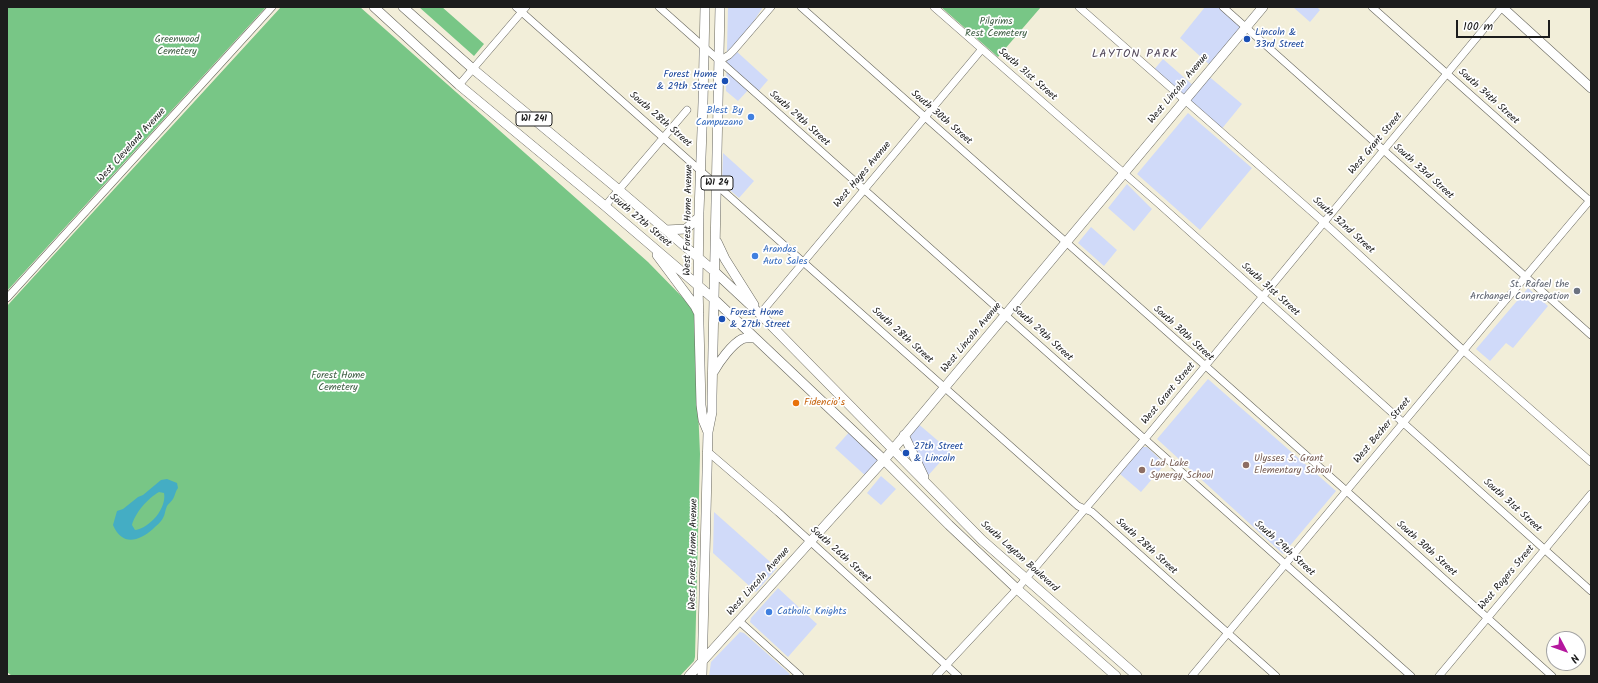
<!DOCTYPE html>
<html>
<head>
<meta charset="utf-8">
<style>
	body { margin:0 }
	#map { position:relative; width:1598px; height:683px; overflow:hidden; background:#f2eed9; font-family:Kalam,sans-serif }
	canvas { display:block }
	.frame { position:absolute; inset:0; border:8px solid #1c1c1c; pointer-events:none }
	.north { position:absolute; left:1546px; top:631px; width:40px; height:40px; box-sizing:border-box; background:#fff; border:1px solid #a4a4a4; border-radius:50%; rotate:131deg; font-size:11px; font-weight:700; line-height:16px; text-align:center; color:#1c1c1c }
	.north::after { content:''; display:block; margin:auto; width:14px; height:18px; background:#b5179e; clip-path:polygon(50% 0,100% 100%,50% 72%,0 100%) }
	.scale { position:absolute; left:1456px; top:20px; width:94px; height:18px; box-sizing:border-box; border:2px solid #1c1c1c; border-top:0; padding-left:5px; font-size:12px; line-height:14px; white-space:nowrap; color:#1c1c1c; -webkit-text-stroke:3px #fff; paint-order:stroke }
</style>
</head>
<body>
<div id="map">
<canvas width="1598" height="683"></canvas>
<div class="frame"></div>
<div class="north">N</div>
<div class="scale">100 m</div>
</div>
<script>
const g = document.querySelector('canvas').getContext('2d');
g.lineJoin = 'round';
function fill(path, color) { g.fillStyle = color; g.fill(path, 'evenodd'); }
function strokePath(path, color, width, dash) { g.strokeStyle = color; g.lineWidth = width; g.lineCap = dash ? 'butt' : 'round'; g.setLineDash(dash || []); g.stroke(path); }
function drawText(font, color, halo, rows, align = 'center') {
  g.font = font + ' Kalam,sans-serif'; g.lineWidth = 3.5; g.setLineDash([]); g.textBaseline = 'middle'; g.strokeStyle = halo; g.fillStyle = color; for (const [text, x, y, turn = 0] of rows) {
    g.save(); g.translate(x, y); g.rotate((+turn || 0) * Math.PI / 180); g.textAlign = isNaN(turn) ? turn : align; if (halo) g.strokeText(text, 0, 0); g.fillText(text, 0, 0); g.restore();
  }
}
fill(new Path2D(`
	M728,7H763L735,50L768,80L756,94L750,88L738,101L726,91Z
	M1205,7H1223L1245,27L1212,67L1180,38Z
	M1293,7H1317L1320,10L1310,22Z
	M1163,59L1195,87L1206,74L1242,104L1220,131L1152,72Z
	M1188,113L1252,168L1200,230L1137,174Z
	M723,153L754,181L739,198L722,183Z
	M1127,184L1152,209L1134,231L1108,208Z
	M1091,227L1117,250L1104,266L1078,243Z
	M1528,288L1548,306L1513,348L1506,343L1490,361L1476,349Z
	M1208,379L1336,491L1283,554L1157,439Z
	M916,422L950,451L925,479L904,435Z
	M852,429L884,460L868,478L835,448Z
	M1142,447H1147L1165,464L1141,492L1120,474Z
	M881,476L896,489L881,505L867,493Z
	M714,512L777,568L756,592L713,553Z
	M778,588L817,624L788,657L750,622L751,618Z
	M740,632L744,633L790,674L788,676H709L711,662Z`), '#d0daf9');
fill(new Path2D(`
	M7,7H266L7,291Z
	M281,7H360L648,262L691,306L694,313L700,454L695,657L694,661L680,676H12L7,672V306Z
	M419,7H442L484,44L474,56Z
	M941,7H1041L998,57Z`), '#78c686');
fill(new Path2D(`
	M167,479L177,483L178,488C175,492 175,496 173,499C171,502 168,504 167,506C165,510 165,515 163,518C161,522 156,526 153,529C138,542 122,546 113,525L117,511L123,509L138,497L143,495L161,480ZM159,492L164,493C167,508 150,528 135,530L132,525C135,513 148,498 159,492Z`), '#44adc4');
const minor = new Path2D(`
	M516,7L1078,506L1092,512L1276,676
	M659,7L1411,676
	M801,7L1342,487L1552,676
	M934,7L1158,203L1591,591
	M1079,7L1319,218L1463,350L1591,462
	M1223,7L1591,335
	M1372,7L1591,202
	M719,61L729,55L734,50L771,7
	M459,85L526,7
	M605,206L687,110
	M7,298L272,7
	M760,314L982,49
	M707,451L778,512L958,676
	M739,621L800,676
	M936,676L1017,589L1149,434L1502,7
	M1192,676L1494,314L1591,199
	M1439,676L1591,494`);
const major = new Path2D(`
	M374,7L459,85L605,206L715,300L884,460L949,525L1017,589L1116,676
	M403,7L473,69L619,190L715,272L760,314L982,540L1137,676
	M705,7L703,102L699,212L698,285L701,405L703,420L708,432
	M1502,7L1591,88
	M666,230L686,229L699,217
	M717,242L725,259L754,305
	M657,255L695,306L699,314
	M714,371C719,362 732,344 742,339C746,337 750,338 755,338
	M904,435L924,477
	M689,676L884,460L1263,7
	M702,676L708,432L712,412V396L720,7`);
strokePath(minor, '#67665e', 8);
strokePath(major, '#67665e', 10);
strokePath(minor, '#fff', 7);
strokePath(major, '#fff', 9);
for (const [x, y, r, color] of [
	[1247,39,4,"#1a4fb4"],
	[725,81,4,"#1a4fb4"],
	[751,117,4,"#3f7fe0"],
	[755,256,4,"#3f7fe0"],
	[1577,291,4,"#6b7280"],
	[722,319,4,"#1a4fb4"],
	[796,403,4,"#e8710a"],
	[906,453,4,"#1a4fb4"],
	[1246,465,4,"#8d6e63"],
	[1142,470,4,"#8d6e63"],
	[769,612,4,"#3f7fe0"]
]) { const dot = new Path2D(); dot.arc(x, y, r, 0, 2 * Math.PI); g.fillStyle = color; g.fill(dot); strokePath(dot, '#fff', 1.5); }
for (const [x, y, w] of [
	[534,119,36],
	[717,183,32]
]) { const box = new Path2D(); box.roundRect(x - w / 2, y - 7, w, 14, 3); g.fillStyle = '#fff'; g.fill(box); strokePath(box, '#1c1c1c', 1); }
drawText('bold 9px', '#1c1c1c', null, [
	["WI 241",534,119],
	["WI 24",717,183]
]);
drawText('10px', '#416046', '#fff', [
	["Pilgrims",996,22],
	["Rest Cemetery",996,34],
	["Greenwood",177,40],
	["Cemetery",177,52],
	["Forest Home",338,376],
	["Cemetery",338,388]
]);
drawText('10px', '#164399', '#fff', [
	["Lincoln &",1255,33],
	["33rd Street",1255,45],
	["Forest Home",717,75,"right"],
	["& 29th Street",717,87,"right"],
	["Forest Home",730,313],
	["& 27th Street",730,325],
	["27th Street",914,447],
	["& Lincoln",914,459]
], 'left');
drawText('10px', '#1c1c1c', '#fff', [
	["South 31st Street",1027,75,41],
	["West Lincoln Avenue",1179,89,-50],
	["South 34th Street",1488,97,42],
	["South 30th Street",941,118,41],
	["South 29th Street",799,119,42],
	["South 28th Street",660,120,41],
	["West Grant Street",1376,144,-50],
	["West Cleveland Avenue",132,146,-48],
	["South 33rd Street",1423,172,42],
	["West Hayes Avenue",863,175,-50],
	["West Forest Home Avenue",689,220,-89],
	["South 27th Street",640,221,40],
	["South 32nd Street",1343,226,42],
	["South 31st Street",1270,290,42],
	["South 29th Street",1042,334,42],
	["South 30th Street",1183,334,42],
	["South 28th Street",902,336,42],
	["West Lincoln Avenue",972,338,-50],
	["West Grant Street",1169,394,-50],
	["West Becher Street",1383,431,-50],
	["South 31st Street",1512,506,42],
	["South 28th Street",1146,547,42],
	["South 29th Street",1284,549,42],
	["South 30th Street",1426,549,42],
	["West Forest Home Avenue",694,554,-89],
	["South 26th Street",840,555,42],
	["South Layton Boulevard",1019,557,42],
	["West Rogers Street",1507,578,-50],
	["West Lincoln Avenue",759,582,-48]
]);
drawText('10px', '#366cbe', '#fff', [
	["Blest By",743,111,"right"],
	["Campuzano",743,123,"right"],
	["Arandas",763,250],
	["Auto Sales",763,262],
	["Catholic Knights",777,612]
], 'left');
drawText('10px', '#5b616d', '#fff', [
	["St. Rafael the",1569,285],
	["Archangel Congregation",1569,297]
], 'right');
drawText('10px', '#c56008', '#fff', [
	["Fidencio’s",804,403]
], 'left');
drawText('10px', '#785e54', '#fff', [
	["Ulysses S. Grant",1254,459],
	["Elementary School",1254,471],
	["Lad Lake",1150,464],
	["Synergy School",1150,476]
], 'left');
g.letterSpacing = '1px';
drawText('12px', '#544a5c', '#fff', [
	["LAYTON PARK",1135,55]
]);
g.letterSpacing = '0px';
</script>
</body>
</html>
